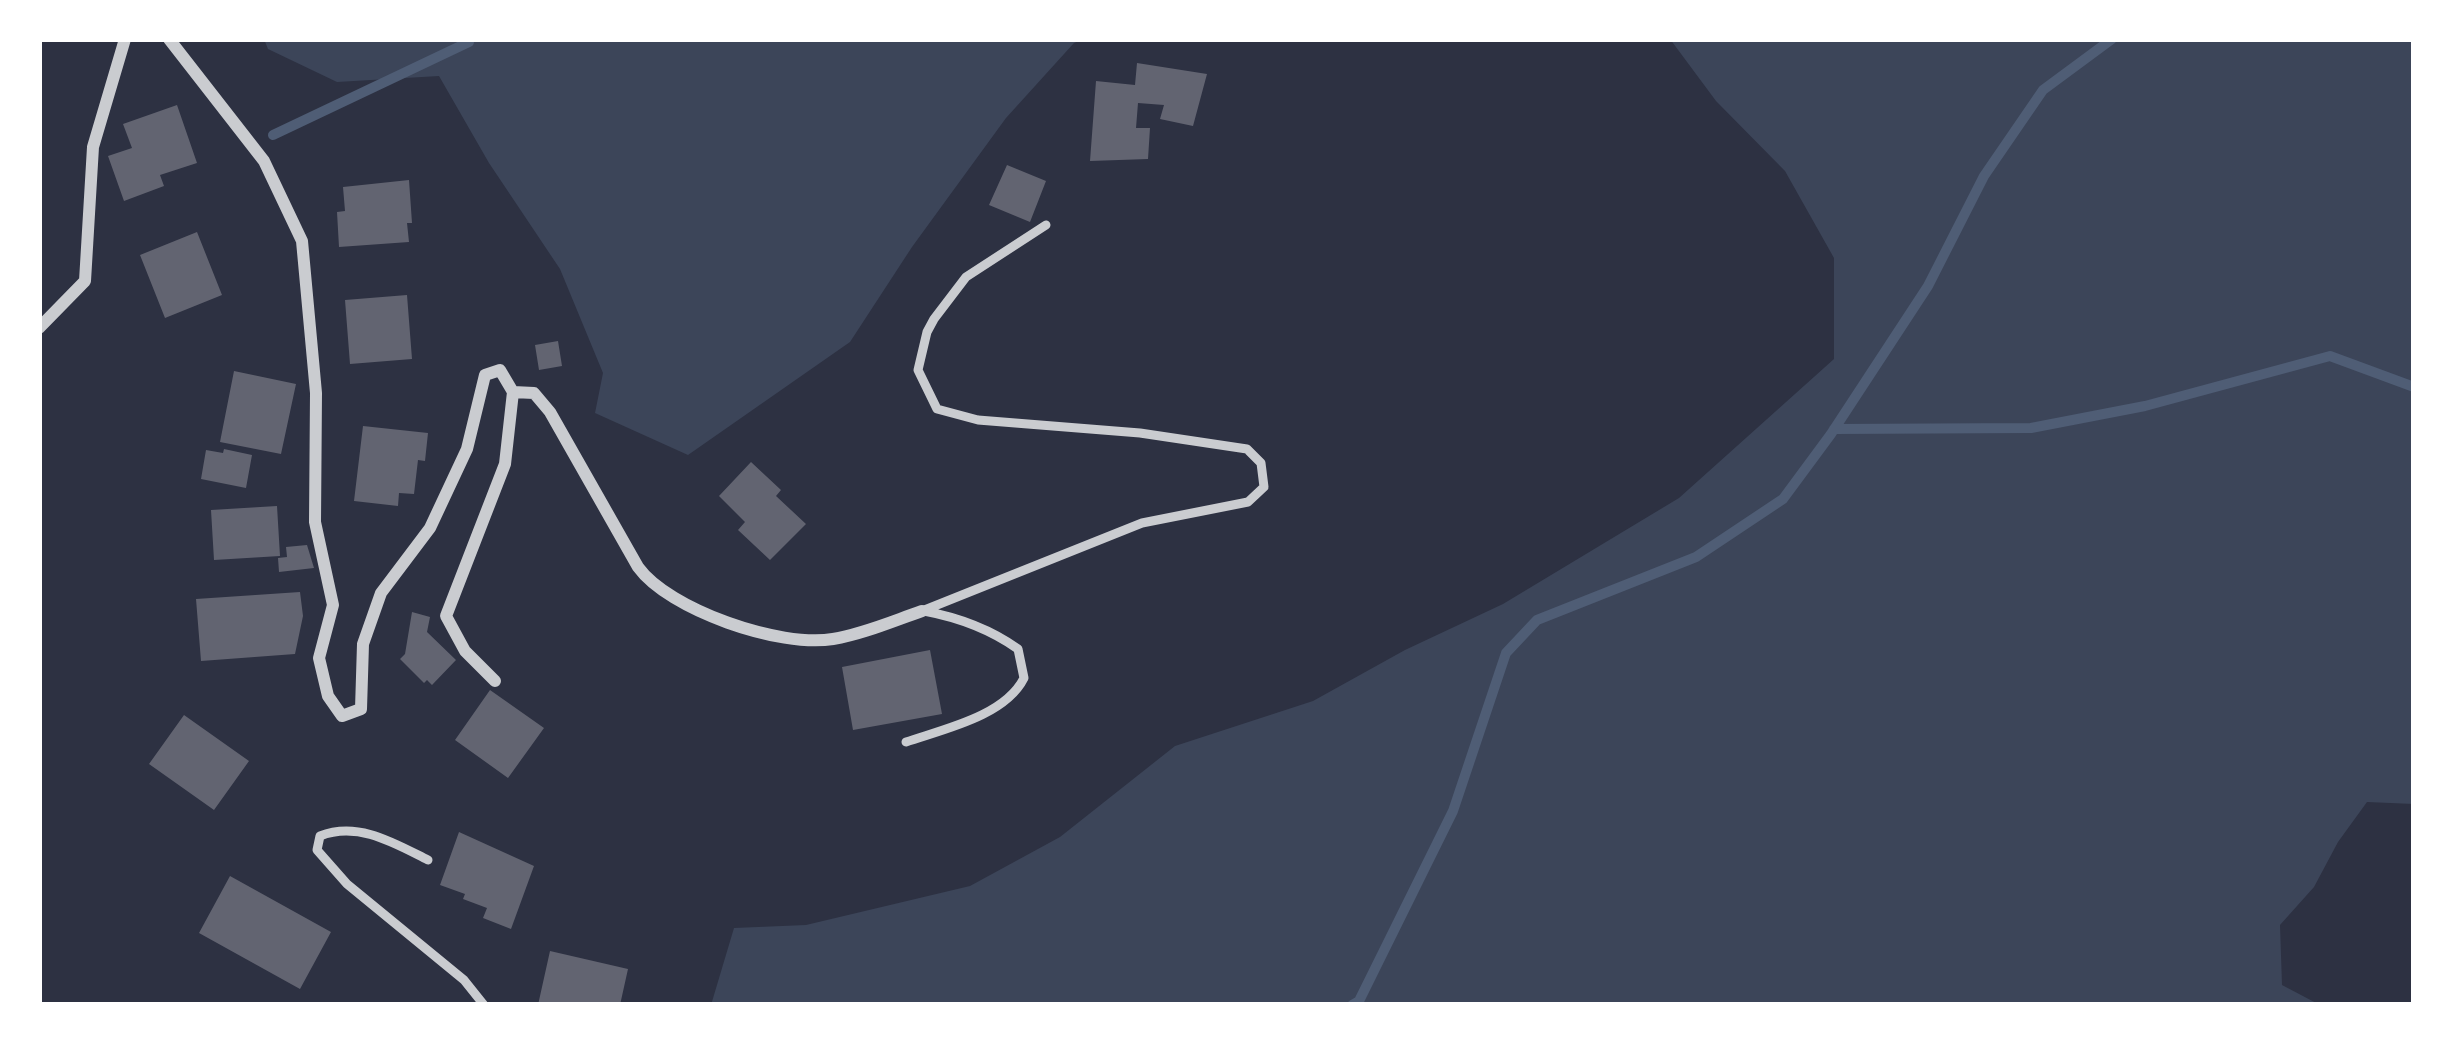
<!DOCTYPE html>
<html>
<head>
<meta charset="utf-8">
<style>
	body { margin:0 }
	#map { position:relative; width:2453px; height:1044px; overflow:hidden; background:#2d3142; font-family:"Open Sans",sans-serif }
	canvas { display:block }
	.frame { position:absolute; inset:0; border:42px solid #fff; pointer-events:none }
</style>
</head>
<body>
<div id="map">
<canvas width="2453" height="1044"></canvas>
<div class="frame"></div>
</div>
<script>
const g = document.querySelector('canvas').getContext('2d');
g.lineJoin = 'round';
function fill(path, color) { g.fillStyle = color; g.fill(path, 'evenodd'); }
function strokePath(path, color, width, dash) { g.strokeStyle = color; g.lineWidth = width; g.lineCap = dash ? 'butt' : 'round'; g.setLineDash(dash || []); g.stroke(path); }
fill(new Path2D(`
	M264,39H1083L1074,43L1006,118L912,247L850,342L688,455L595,413L603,373L560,269L489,163L439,76L337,82L268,49Z
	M1670,39H2414V804L2367,802L2338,842L2314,887L2280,925L2282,985L2320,1005H711L734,928L806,925L970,886L1060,837L1175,746L1313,701L1405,650L1503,604L1679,498L1834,359V258L1785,171L1716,101Z`), '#3c4559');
strokePath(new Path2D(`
	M273,135L469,42
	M1834,429L2031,428L2145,406L2330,356L2414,387
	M1352,1005L1359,1001L1453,811L1506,653L1537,620L1696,557L1783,499L1831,434L1928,286L1984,176L2043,90L2112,39`), '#4f5d75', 10);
fill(new Path2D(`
	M1137,63L1207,74L1193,126L1160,119L1164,105L1138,103L1136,128H1150L1148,159L1090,161L1096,81L1135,85Z
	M177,105L197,163L160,175L164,186L124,201L108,156L132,148L123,124Z
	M1007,165L1046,181L1030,222L989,205Z
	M409,180L412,223H407L409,242L339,247L337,212L345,211L343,187Z
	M197,232L222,295L165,318L140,255Z
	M407,295L412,359L350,364L345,300Z
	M558,341L562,366L539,370L535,345Z
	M234,371L296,384L281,454L220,442Z
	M363,426L428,433L425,461L418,460L414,494L399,493L398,506L354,501Z
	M224,449L252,455L246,488L201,479L206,450L223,453Z
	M751,462L781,490L776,496L806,524L770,560L738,530L745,522L719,496Z
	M277,506L280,556L214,560L211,510Z
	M307,545L314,568L279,572L278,558L287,557L286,547Z
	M300,592L303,616L295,654L201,661L196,599Z
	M412,612L430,617L427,632L456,660L432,685L427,680L424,683L400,659L405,654Z
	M930,650L942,714L853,730L842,667Z
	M490,690L544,728L508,778L455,740Z
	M184,715L249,761L214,810L149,764Z
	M459,832L534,866L511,929L483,918L487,908L463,899L465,894L440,885Z
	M230,876L331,932L300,989L199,933Z
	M550,951L628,969L620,1005H538Z`), '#626471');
strokePath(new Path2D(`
	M922,611L1142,523L1248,502L1264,487L1261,463L1247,449L1140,433L978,420L937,409L918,370L927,332L934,319L966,277L1046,225
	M906,742C944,729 1005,716 1024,678L1018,649C990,629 956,617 924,611
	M428,860C394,843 358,821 320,836L317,850L347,884L464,980L484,1005`), '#caccd0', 9);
strokePath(new Path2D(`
	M169,39L264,161L302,241L316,393L315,522L333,605L319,658L328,696L342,716L361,709L363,644L381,593L430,528L467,449L485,375L500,370L513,392L505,464L446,616L465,651L495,681
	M39,328L85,281L93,147L125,39
	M513,392L534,393L550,412L638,567C669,610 780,648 833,639C863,634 893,621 922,611`), '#caccd0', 12);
</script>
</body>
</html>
